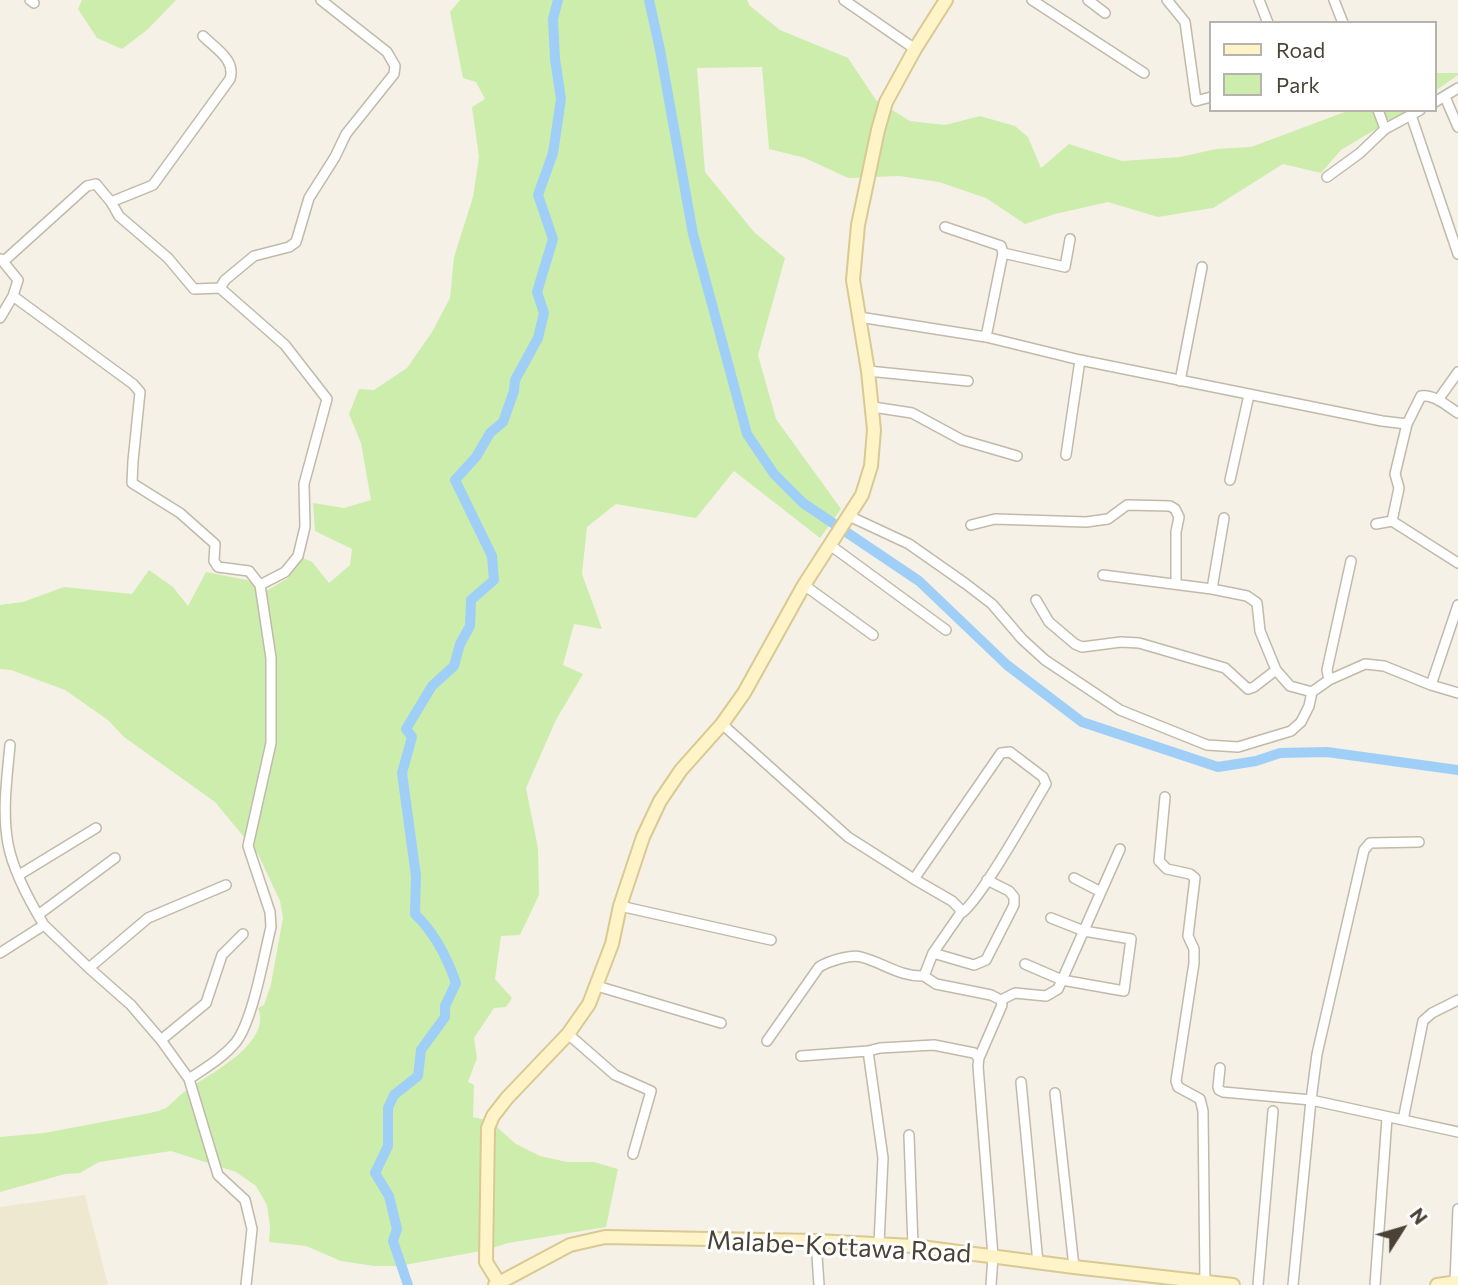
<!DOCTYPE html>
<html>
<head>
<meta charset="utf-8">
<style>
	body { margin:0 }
	#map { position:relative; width:1458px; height:1285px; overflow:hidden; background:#f5f1e7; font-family:Commissioner,sans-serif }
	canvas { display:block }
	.legend { position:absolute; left:1209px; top:21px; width:228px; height:91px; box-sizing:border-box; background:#fff; border:2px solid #b6b3ae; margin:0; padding:9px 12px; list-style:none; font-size:21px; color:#494235 }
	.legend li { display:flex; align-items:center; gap:14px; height:35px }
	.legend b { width:35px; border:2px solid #b6b3ae }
	.north { position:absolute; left:1367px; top:1194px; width:70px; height:70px; -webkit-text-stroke:5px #fff; paint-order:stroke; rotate:53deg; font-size:19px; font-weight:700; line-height:28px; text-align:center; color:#494235 }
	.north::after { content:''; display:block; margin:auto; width:24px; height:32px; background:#494235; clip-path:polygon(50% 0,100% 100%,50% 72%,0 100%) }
</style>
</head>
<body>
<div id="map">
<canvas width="1458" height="1285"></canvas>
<ul class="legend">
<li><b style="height:9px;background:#fff4c7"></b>Road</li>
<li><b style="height:19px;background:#cdedad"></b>Park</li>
</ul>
<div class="north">N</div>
</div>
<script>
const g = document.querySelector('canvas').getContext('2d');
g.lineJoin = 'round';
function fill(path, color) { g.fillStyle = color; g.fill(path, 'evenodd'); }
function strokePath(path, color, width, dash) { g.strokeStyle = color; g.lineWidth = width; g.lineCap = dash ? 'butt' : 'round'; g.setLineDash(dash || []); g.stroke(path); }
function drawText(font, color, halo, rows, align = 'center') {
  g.font = font + ' Commissioner,sans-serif'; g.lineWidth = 6; g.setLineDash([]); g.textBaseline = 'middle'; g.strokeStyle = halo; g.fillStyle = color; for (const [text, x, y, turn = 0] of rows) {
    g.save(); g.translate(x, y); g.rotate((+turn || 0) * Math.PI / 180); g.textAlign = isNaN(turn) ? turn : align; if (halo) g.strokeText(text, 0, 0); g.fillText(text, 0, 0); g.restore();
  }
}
fill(new Path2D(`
	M85,1195L108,1285H0V1207Z`), '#efe8d0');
fill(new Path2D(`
	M82,0H176L147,30L122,49L97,38L78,9Z
	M460,0H747L750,6L780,30L848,58L876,100L910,121L945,125L980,116L1015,126L1028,137L1041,168L1069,144L1122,161L1180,157L1216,149L1251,147L1350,110H1408L1341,150L1321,173L1283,164L1213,208L1158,217L1108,202L1055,214L1025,224L986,198L939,182L899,176L848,178L805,158L769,149L762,67L697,68L705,172L754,232L785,258L758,355L776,419L841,509L820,538L734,471L696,518L616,504L587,527L582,574L602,629L574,624L563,665L583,674L556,720L526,788L538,848L539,895L520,935L501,936L495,979L512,998L506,1007L494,1008L474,1038L477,1058L468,1082L474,1085L473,1117L490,1121L516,1144L540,1156L567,1162H594L618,1169L606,1227L508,1243L486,1250L399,1266H374L341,1261L306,1246L269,1242L270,1226L267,1205L256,1186L236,1172L171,1151L99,1162L80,1173L65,1174L0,1192V1137L44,1133L150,1113C155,1112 161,1110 166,1108C173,1103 179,1095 187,1090C209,1074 273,1043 258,1008L264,1005L271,984L283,918L280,901L258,854L215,802L124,737L108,720L65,690L11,670L0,669V605L23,602L64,587L132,594L149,570L173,587L188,606L206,572L247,580L268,590L288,578L298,556L312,562L329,583L350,565L352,549L315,531L313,503L344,508L371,500L361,443L349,414L359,389L374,390L407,368L432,332L450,298L454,257L473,197L479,157L472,107L485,99L476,82L463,78L450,12Z
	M1435,73H1458V75L1435,91Z`), '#cdedad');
strokePath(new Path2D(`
	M649,0L660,50L693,234L747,434L774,474L803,503L919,581L1007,665L1082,722L1218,767L1256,761L1280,753L1327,752L1458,770
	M408,1285L393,1241L397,1229L389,1196L375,1173L388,1146V1108L394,1095L418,1076L421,1050L445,1017V1006L456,983C447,957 435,933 415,914L416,876L402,773L412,737L406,729L432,686L454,666L460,644L470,626L471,600L494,580L492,556L455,480L476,457L490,433L503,422L514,391L515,380L538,338L544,313L537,292L553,239L538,195L553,153L561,99L555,59L553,19L558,0`), '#9fcff7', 10);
const street = new Path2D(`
	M30,0L34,3
	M844,0L915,49
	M1032,0L1144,73
	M1088,0L1105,13
	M1167,0L1185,22L1196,101L1211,97
	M1259,0L1268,23
	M1334,0L1343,23
	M1445,97L1458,127
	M1435,102L1458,88
	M1378,110L1385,129
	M1420,110L1411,115L1458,254
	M1327,177L1360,153L1385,129L1411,115
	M945,227L1001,246L1003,253L986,337
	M1003,253L1065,267L1070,239
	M4,261L87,186L96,184L111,202
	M220,288L225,280L254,256L289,247L296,242L309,198L335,157L346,134L394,74L395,66L387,52L321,0
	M13,296L133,384L140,392L133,461L132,483L180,513L215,544L214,561L218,567L249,571L260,585
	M859,317L986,337L1080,360L1382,421L1407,424
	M0,318L13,296L18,280L1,259
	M868,371L968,381
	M1180,381L1202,267
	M1438,400L1458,372
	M873,407L912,413L962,440L1017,456
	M1066,455L1080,360
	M1230,480L1249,395
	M849,516L909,544L966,584L992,604L1022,639L1045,660L1120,710L1207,745L1238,747L1291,731L1301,722L1309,706L1312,692L1329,680L1365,664L1384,666L1431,685L1458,693
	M1392,521L1458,563
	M1376,524L1392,521L1399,488L1395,474L1407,424L1421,396C1434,394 1447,406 1458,413
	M971,525L995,519L1086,522L1108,519L1127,505L1170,506L1175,509L1179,517L1176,532V584
	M830,545L946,630
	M1103,575L1212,589L1247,596L1257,603L1260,631L1276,670L1290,686L1312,692
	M804,585L873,635
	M1212,589L1224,518
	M1036,600L1049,622L1075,644L1082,647L1121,642L1139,643L1225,668L1248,689L1254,687L1276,670
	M1329,680L1327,670L1351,561
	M1431,685L1458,605
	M722,724L848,837L914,879L952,901L960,909V914
	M10,745C7,778 2,811 8,844C13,870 30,902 44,925
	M1165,797L1159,861L1167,869L1190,874L1195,878L1188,936L1194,949V963L1176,1081L1178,1087L1200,1099L1203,1111L1205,1282
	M19,875L96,828
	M1074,878L1101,892
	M914,879L1001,753L1010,752L1043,777L1046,784C1032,807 978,905 960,914L933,953L924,976L936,984L991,995L1001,1000L1002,1005L979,1058L978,1066L993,1256L991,1285
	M620,906L771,940
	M38,915L115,858
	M0,953L44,925L89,968L131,1005L161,1040L189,1079L218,1175L245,1200L252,1229L246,1285
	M933,953L974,965L986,960L1014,905V897L1009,891L987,880
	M1025,964L1062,980L1124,991L1131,939L1084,931L1051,918
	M89,968L148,918L226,885
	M597,986L721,1023
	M1001,1000L1015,993L1046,996L1058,989L1120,849
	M1458,1000L1432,1013L1423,1021L1403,1120L1458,1132
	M568,1034L615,1075L651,1091L633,1154
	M161,1040L206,1003L222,955L243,934
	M767,1041L819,967C829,961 851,954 861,957C884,963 900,977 924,976
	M868,1051L883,1158L879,1244
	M801,1056L868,1051L880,1048L934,1045L974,1053L979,1058
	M1220,1068L1218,1087L1219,1090L1223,1092L1311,1100L1403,1120
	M189,1079C205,1068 223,1058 236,1042C253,1020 264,955 271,927L270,912L248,846L271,743V658L260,585L285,572L298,556L305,527L304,484L327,399L285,345L220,288L194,289L168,258L119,216L111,202L153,185L230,79C236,60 216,49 203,36
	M1021,1082L1038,1263
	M1055,1093L1074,1267
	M909,1135L913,1246
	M816,1241L819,1285
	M1455,1282L1458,1209
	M1258,1285L1273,1111
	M1293,1285L1311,1100L1317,1054L1364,850L1370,843L1419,842
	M1375,1285L1387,1118`);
const secondary = new Path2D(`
	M499,1283L486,1262L488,1128L493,1116L507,1098L568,1034L589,1004L612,944L620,906L643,837L660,801L681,770L722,724L744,693L804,585L862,495L871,466L874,430L868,371L853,280L858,225L878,130L886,102L915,49L946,0
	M495,1285L570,1245L605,1237L816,1241L913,1246L1074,1267L1233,1285
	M1437,1285L1458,1282`);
strokePath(street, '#c1baa9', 12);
strokePath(secondary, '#d9c993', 16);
strokePath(street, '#fff', 9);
strokePath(secondary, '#fff4c7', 12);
drawText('26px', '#494235', '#fff', [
	["Malabe-Kottawa Road",839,1247,3]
]);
</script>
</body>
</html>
